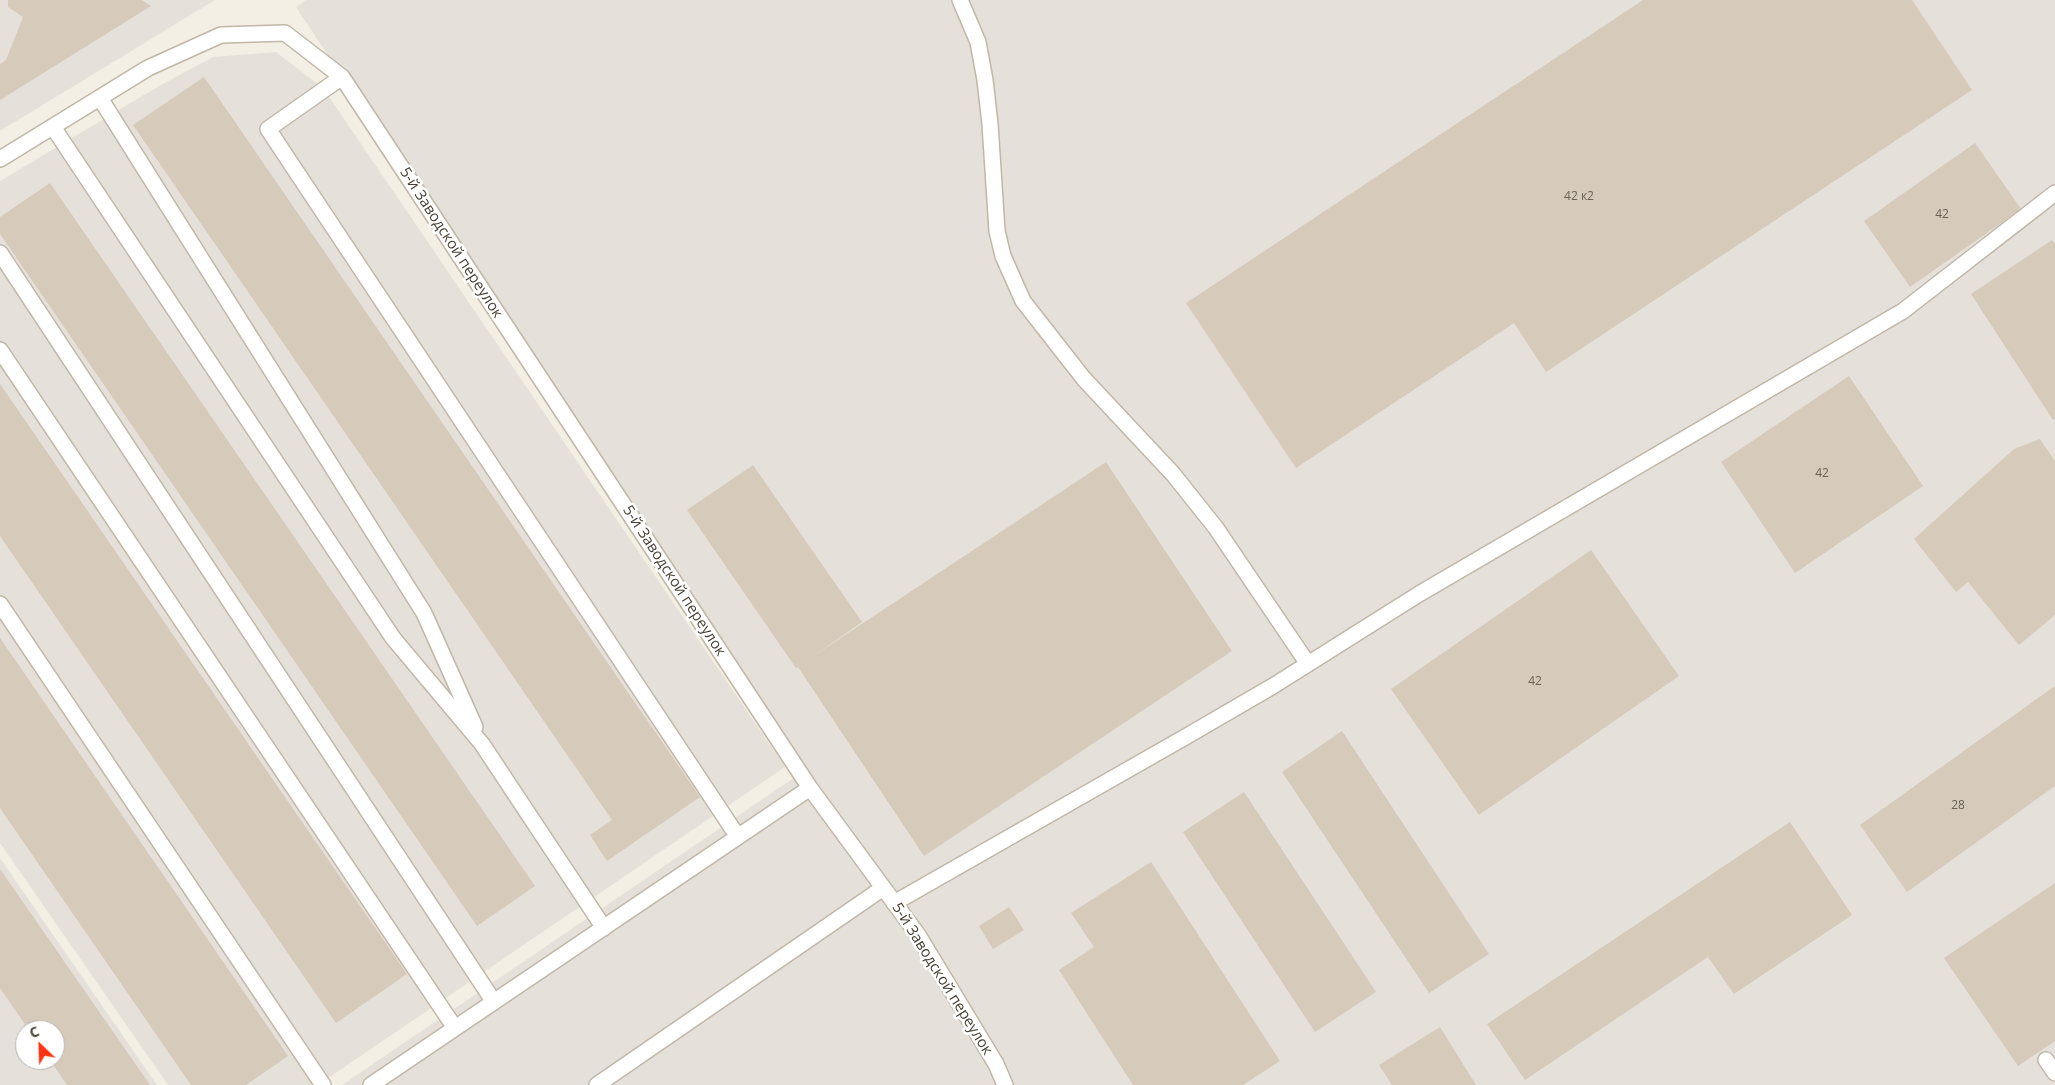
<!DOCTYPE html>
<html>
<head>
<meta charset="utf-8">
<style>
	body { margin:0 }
	#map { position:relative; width:2055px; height:1085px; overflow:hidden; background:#f4efe5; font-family:"Open Sans",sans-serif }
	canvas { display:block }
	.north { position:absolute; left:15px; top:1020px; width:50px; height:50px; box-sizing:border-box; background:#fff; border:1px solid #b5b2ae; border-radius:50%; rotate:336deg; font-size:14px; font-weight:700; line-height:20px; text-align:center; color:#463f34 }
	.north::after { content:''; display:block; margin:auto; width:18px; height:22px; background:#f31; clip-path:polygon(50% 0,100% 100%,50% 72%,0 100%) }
</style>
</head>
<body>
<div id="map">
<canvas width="2055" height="1085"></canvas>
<div class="north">С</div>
</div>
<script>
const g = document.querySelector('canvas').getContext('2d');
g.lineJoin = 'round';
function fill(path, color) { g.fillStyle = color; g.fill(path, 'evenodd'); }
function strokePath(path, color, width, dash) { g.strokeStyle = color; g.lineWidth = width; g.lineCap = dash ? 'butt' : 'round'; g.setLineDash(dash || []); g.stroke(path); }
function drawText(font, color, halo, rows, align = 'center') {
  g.font = font + ' "Open Sans",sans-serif'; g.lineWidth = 5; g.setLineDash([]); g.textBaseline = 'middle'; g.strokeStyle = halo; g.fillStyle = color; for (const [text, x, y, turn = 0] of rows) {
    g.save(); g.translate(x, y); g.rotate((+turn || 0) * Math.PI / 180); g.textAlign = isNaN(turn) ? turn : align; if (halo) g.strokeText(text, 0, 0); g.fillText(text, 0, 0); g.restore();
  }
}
fill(new Path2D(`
	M0,0H215L0,131Z
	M306,0H2055V1085H342L804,771L296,7Z
	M276,52L323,88L785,767L318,1085H168L0,843V181L159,86L213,57Z
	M0,858L157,1085H0ZM25,1030H55V1060H25Z`), '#e6e0da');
fill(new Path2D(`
	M8,0H142L151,6L0,100V64L6,60L23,17L8,7Z
	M1643,0H1912L1972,90L1546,372L1514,323L1296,468L1186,303Z
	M204,77L700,797L607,861L590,835L612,820L133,125Z
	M1975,143L2021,209L1910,287L1864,221Z
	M50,183L535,886L477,926L0,234V217Z
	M2052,240L2055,244V419L2053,420L1971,294Z
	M1849,376L1923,486L1795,573L1721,462Z
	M0,384L407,974L336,1023L0,536Z
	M2040,439L2055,461V615L2019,645L1968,582L1956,592L1914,539L2014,449Z
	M1106,462L1232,651L924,856L798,667L796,668L687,510L753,465L862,622L812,657Z
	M1591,550L1679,676L1479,815L1391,689Z
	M0,638L288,1056L246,1085H191L0,808Z
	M2055,686V786L1907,892L1860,825Z
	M1342,731L1489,954L1429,993L1282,772Z
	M1244,792L1376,992L1315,1032L1183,832Z
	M1790,822L1852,915L1734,994L1708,957L1525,1080L1487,1024Z
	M1151,862L1280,1061L1243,1085H1133L1059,970L1094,947L1071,913Z
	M0,869L150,1085H67L50,1060H55V1030H29L0,988Z
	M2055,883V1041L2018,1066L1944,958Z
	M1009,907L1024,930L993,949L979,926Z
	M1440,1027L1476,1085H1392L1379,1065Z`), '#d6cbba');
const lane = new Path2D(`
	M960,0L978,42L985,80L990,124L997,231L1003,256L1023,301L1084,379L1173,474L1216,528L1308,664
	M342,77L810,788L918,935L996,1064L1005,1085
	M100,98L424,613L475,727
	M53,127L393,638L482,744L604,928
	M0,159L148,68L221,35L285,33L342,77L268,129L738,837
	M0,253L494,1002
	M0,350L455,1028
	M0,604L323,1085
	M894,903L1187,736L1273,686L1419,594L1903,311L2055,193
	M2046,1060L2055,1073
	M371,1085L810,788
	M597,1085L883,888`);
strokePath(lane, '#c0b7a7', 18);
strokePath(lane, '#fff', 15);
drawText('12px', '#6a6256', null, [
	["42 к2",1579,197],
	["42",1942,215],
	["42",1822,474],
	["42",1535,682],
	["28",1958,806]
]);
drawText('15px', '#463f34', '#fff', [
	["5-й Заводской переулок",451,243,57],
	["5-й Заводской переулок",674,581,57],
	["5-й Заводской переулок",942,979,58]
]);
</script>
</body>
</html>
